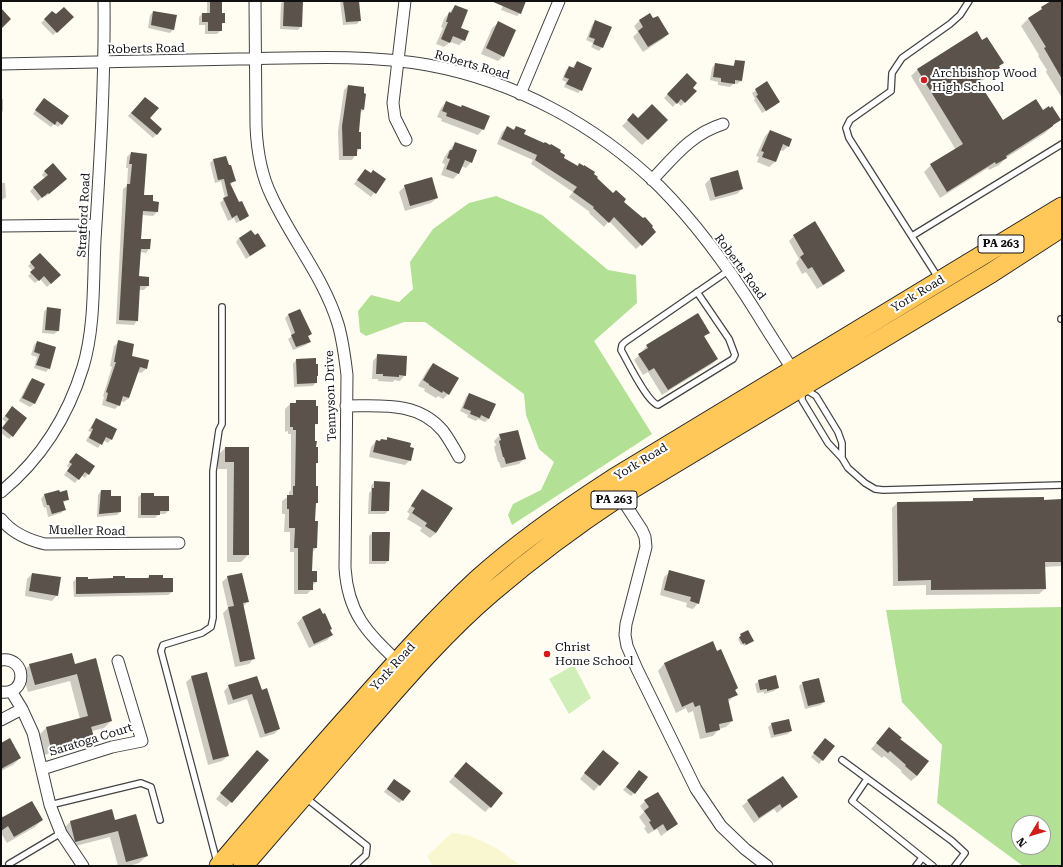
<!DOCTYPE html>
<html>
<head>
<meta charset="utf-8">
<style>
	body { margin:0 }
	#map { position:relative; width:1063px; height:867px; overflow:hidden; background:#fffdf2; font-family:"Roboto Serif",serif }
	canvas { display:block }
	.frame { position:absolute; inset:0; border:2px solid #101010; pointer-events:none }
	.north { position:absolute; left:1011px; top:815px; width:40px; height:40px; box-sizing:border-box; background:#fff; border:1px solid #9f9f9f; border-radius:50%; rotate:232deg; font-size:11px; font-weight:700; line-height:16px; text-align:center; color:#101010 }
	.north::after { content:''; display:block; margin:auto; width:14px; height:18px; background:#ce1d1a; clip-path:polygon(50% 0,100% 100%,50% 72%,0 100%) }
</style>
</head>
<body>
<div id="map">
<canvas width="1063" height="867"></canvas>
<div class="frame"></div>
<div class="north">N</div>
</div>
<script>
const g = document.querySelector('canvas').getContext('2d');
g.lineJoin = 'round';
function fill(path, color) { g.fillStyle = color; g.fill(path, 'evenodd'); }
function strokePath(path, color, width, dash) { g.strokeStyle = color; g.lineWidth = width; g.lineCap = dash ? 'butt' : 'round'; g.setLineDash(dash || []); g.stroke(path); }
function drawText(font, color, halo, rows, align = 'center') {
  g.font = font + ' "Roboto Serif",serif'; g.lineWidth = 4; g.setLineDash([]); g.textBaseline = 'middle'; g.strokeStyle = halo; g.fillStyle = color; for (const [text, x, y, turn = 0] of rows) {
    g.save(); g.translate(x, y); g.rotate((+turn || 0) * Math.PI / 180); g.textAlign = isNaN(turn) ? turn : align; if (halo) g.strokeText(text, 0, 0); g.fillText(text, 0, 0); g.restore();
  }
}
fill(new Path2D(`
	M452,833L471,836L496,848L521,866H433L427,856Z`), '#f8f7cf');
fill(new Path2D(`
	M574,665L591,698L569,714L549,679Z`), '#d0eeb7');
fill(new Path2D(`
	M496,196L542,215L608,270L636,275L637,303L594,341L652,434L512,525L508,515L513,504L541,490L554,462L539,449L526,415L524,394L425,322H404L366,336L360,332L358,311L371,295L399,302L413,289L410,262L433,229L469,203Z
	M1062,607V866H1023L937,803L942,745L902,702L886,610ZM1019,823H1043V847H1019Z`), '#b2e095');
fill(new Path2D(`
	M207,1H221V14L224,22L221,25V30L217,34H205V25H199V17L202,14H207Z
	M284,1H302L301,26L298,30L280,29L281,3Z
	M340,1H358L360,20L357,24L343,25Z
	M505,1H525L520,13L517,16L501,10Z
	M1054,1H1062V98L1046,72L1047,70L1038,56L1039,55L1021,26L1028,19Z
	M455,6L460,29L464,40L459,45L450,42L444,47L436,44L443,28L441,27L444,19Z
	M52,12L56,16L72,17L53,35L41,23Z
	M153,12L174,29L170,33L148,28L150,15Z
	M650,14L653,20L668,34L663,39L643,52L633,37L638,32L634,26L639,21Z
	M595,21L602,47L599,51L591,47L593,43L586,40L592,25Z
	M498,23L503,56L498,61L481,54L492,28Z
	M982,41L1002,63L992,75L978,83L1002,121L1042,112L1059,120L1045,133L1006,158L999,165L989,170L988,168L940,198L924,172L931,165L956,150L911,76L918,69Z
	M736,61L741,81L737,84L734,83L730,87L718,85V82L710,80L712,68L715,64L732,67Z
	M577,62L581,90L578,93L564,87L566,82L562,80L566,70L569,67L572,68Z
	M687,75L692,88L695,91L681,106L677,102L673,107L664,98Z
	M767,83L776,105L762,113L754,100L755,99L752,93Z
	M348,86L364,109L360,113L358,133L360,148L352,160H339L338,131L344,90Z
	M1,99H3V111L1,113Z
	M142,101L148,118L161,129L153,138L128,116Z
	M446,102L460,108L483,129L478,135L441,121L442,119L437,117L441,108Z
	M41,103L61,124L58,127L54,124L51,127L33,114Z
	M633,115L638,119L667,120L642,145L622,126Z
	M507,127L513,130L516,127L523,135L559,152L562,158L577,167L579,164L655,232L636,249L609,221L604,227L589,213L590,212L569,197L573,192L531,164L533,160L497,144L502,132Z
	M770,131L788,146L783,151L779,150L775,162L769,167L757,162L759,157L756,156L765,136Z
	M455,143L471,162L466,168L461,166L458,174L453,179L441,175L445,164L442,163L445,156Z
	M131,153L143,196L152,202L157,212L153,216L142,215L140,239L149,249L146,253L140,252L138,277L148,286L144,290H139L137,321L134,325L116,324L123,189L127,186L128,168H126L127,157Z
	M213,160L228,167L234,181L230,185L239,203L248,216L245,219L236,223L234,218L228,221L220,203L225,198L221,181L215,183L210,163Z
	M45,171L62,183L45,197L44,195L38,201L30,191L45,178L42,175Z
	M362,173L370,174L385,180L371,197L354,184Z
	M710,179L742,189L737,194L710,201L705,184Z
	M1,183H5L6,197L2,200H1Z
	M405,186L437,198L431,203L405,211L399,192Z
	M794,236L844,271L839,276L817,289L806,272L802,274L796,263L799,259L789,241Z
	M239,238L265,246L246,259L236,242Z
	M40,254L59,275L47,287L40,279L35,283L28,276L33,271L28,266Z
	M47,308L60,309L58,331L54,334L42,333L44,312Z
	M300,310L310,334L308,337L309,342L306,345L293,350L288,339L292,336L285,318L288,315Z
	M708,333L704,337L717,359L712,364L662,395L648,372L643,375L634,360L643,352L642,351L647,346Z
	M37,342L49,368L46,372L34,368L37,357L31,355L34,345Z
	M119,342L131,357L146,369L141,373L137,372L129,398L124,402L120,401L119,405L115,409L102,405L104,397L103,396L112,367L110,366L114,346Z
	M378,355L405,375L400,381L394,380L393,382L378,381V379H372L373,361Z
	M296,360L316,377V382L313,386L294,387L293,364Z
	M433,364L448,394L443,399L438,396L436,398L424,391L425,389L418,386L428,369Z
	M32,379L44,385L34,404L30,407L19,401L29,382Z
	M469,394L489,418L485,422L478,419L476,421L467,417L468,415L460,411L466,397Z
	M297,401L317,423L314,426V442L317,463L315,465V480L317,503L315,505L314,522L316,548L312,553L311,572L316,582L312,586V589L307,594H294V552H290V532H284L285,514H282V501L289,496V492L291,490V434H288V431L285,432V409L290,404H294Z
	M12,408V436L9,439L1,433V429L6,422L2,419Z
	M96,419L111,439L108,443L103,440L98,448L86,441L91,432L88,431Z
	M500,435L525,458L519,464L501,468L499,462H498L494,447L496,445L494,441Z
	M388,438L410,460L405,465L369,457L371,447L376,441H385Z
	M225,448H248V555L241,562H227V469H218V455Z
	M73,457L94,466L85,478L81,475L75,483L64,475L69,468L67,466Z
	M374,482L388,511L385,514H368L369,493L371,491V486Z
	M422,490L436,533L430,538L420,531L422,528L407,519L410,514L407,512L417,496Z
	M58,491L68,499L63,503L64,510L61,513L48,517L46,507L44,508L41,499L44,495Z
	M101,491L110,497L120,512L117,515L97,517L98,495Z
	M142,494L168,511L165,514H159L155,518H138V497Z
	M974,499L1062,500V566L1044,567L1045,589L1039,594L926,595V585L893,586L892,508L897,503L970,502Z
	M372,533L388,561L385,564H369V536Z
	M670,572L698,603L693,609L686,607L687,603L660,595L664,577Z
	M32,574L57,595L52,601L25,596L27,579Z
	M149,576L162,579L172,592L168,595L74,597L73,582L77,578L87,580L146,579Z
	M228,577L247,602L243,607L254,658L249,664L235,667L223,613L228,608L222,582Z
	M320,609L332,635L327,640L309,648L297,623L302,618Z
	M741,635L752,641L744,646L743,644L741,645L738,639Z
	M712,643L737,688L735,691L736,694L728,702L732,721L726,727L719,729L713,736L700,739L693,711L688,713L686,708L676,713L658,671L664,664Z
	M30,665H74L111,721L104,728L92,731L93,737L86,744L44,755L39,735L46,728L80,719L70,681L28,692L22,672Z
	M192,677L228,756L222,761L208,765L186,682Z
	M759,681L778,688L774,691L764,694V692L757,693L755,684Z
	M803,683L824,701L821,705L805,709L799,686Z
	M229,686L261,692L279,729L274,734L260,738L247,699L228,705L224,691Z
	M772,724L791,730L788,734L771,738L768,727Z
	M884,734L899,739L917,776L911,781L901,772L902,771L884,756L882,758L871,749Z
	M822,743L834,746L819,764L811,757Z
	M1,744L20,758L13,765L1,771Z
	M252,756L231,802L226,807L216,799Z
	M598,756L618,763L594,791L580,779Z
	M461,768L490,807L485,812L449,782Z
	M636,775L634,793L631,796L623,790Z
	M783,777L797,797L777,813L774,809L754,823L742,806L748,801Z
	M391,783L403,800L399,803L384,792Z
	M645,801L677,824L661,836L657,829L648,834L644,828L646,827L639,817L644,812L640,806Z
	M1,814L4,818L42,820L35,827L7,843L1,833Z
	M114,821L147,856L139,863L129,866H118L110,837L68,848L63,829L70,822Z`), '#0003');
fill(new Path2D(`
	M210,1H222V13H225V23H222V31H208V22H202V13H210Z
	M284,1H303L302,27L283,26Z
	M343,1H359L361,21L346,22Z
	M491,1H526L521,14Z
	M1051,1H1062V79L1044,48L1046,47L1028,18L1042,9L1041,7Z
	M455,5L468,10L461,28L469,31L465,41L453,36L450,43L441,39L448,22H446L449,12L451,13Z
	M64,7L74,17L57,33L44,19L52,11L56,14Z
	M1,8L11,19L1,29Z
	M153,11L177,15L174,30L151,25Z
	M650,13L653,18L658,16L669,34L648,47L638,31L643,27L639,20Z
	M595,20L612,27L603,48L593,44L595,39L589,37Z
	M498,21L516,30L504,57L486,48Z
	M977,31L982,40L987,37L1004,63L999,66L1000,68L978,81L1003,120L1036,99L1043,110L1049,106L1050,108L1052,106L1061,120L1053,125V126L1006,156L1007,158L996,164L995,162L947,192L930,164L963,144L917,69Z
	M735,60L745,61L742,81L735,80V84L721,82V78L713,77L715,63L734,66Z
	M577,61L592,68L582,91L566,84L569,79L564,77L569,66L574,68Z
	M687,73L697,83L693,88L697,91L685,103L681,99L677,104L667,94Z
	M767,81L780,102L766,111L756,96L758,95L755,89Z
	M348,85L364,87V93L366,94L364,110L361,109L359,132H361V149H357V156H343L342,126Z
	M145,97L159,108L150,118L162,129L157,135L131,113Z
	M44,98L69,116L62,125L57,121L55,125L35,110Z
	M446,101L461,107L462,105L490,116L484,130L446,116L447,113L442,111Z
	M652,104L668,120L648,140L627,120L633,113L638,118Z
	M507,126L514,130L516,126L526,130L524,134L544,143L545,142L550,145L551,144L561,150L560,152L565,155L564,158L578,166L579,163L584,166V165L595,172L594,174L598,177L597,178L613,193L616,190L626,199L624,202L643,218L645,217L653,226L652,227L656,232L642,246L614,217L609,223L593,208L594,207L573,192L577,187L535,160L537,155L501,139Z
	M770,130L792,139L789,147L783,144L776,162L762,157L764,152L761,151Z
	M455,142L477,150L472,163L465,160L459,174L446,169L450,159L447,158L450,150H452Z
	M131,152L147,154L144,195H153V201L159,202L158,212L143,211L141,239H151L150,249H141L139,276L149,277V286H140L138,321L119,320L127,184H130L132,164H129Z
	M226,156L229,165H231L236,181L230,183L239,202L242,201L249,216L240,221L237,215L232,218L223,198L228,196L224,179L218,180L213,159Z
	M53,163L67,179L49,194L48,193L42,198L33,187L48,175L44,171Z
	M365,169L371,173L373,170L386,179L376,194L357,180Z
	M738,170L743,189L715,197L710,178Z
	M432,177L438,198L410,206L404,185Z
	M815,221L845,271L823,285L812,267L808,269L800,257L804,254L793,235Z
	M251,230L255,235L258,233L266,246L250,256L239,238Z
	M40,253L61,275L51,284L44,276L39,281L30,272L35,268L30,262Z
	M47,307L61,309L59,331L45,330Z
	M300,309L312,334L308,336L311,342L296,347L291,335L295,333L288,314Z
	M698,313L710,333L704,336L718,359L668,390L654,368L649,371L638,354L648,348L646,345Z
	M118,340L134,344L132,356L149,360L147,369L140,367L129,398L123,396L120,406L106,401L108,393L106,392L116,362H114Z
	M37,341L56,347L50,369L36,365L40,354L34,352Z
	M377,354L407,356L406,376L399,375V377L383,376V374H376Z
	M316,358V364H318V376H317V383L297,384L296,359Z
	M433,363L459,378L449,395L443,391L442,393L429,385V384L423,380Z
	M32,378L45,384L35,404L22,398Z
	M469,393L496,404L489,419L481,415L480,418L470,414L471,411L463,408Z
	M296,400H316V406H318V424H315V441H317L316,447H318V463H316V486H318V503H316L315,521H318L317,548H313L312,571H317V582H313V590H298V548H294L295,528H289V509H287V495H293V486H295L296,430H293V427H290V403H296Z
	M12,406L27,418L13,437L2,428L9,419L5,416Z
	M96,418L117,429L112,440L106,437L102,445L89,438L93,429L91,428Z
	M518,430L526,459L506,464L504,457H503L499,441L501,440L499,434Z
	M387,437L411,443L410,447L414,448L411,461L373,452L376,440L380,441L381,439L387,440Z
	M225,447H249V555H233L234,462H225Z
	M76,453L95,466L89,475L85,472L79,480L67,471L72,464L69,462Z
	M374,481L390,482L389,511H371L372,488H374Z
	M422,489L453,508L436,533L425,526L427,523L412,513L415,508L411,506Z
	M59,490L60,492L67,490L69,500L63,501L66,510L52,514L49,505H47L44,494Z
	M101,490H111V496H121V512L99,514Z
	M141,493H154V496H169V511H160V515H141Z
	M1044,497V500L1062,499V562H1045L1046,589L931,590V580L898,581L897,502L973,501V498Z
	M372,532H390L389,561H372Z
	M669,570L705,580L699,604L690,601L691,597L664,590Z
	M32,573L61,577L58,596L29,591Z
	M242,573L249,602L243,603L255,659L240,662L228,607L234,606L227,576Z
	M149,575H163V578H173V592L76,594V577H88V579L113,578V576H125V578H149Z
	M320,608L323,614L325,613L332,629L330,630L333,635L314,644L302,617Z
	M748,630L754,641L746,645L745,643L743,644L739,637L741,636L740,634Z
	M713,641L717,651L721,649L738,688L735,690L738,695L728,699L733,721L719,724L720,730L706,733L700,705L695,707L693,702L682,707L664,663Z
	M72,653L75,664L96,658L112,721L91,727L94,737L51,749L46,727L88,716L77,674L35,685L29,664Z
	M207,672L229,756L213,760L191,676Z
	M776,675L779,688L767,691V689L760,690L758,680Z
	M257,676L262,690L267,688L280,729L265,734L252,694L233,700L228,685Z
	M819,678L825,702L808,706L802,682Z
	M789,719L792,731L774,735L771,723Z
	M889,727L902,738L900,739L929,761L917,776L905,766L906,765L890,751L888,753L876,743Z
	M10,738L21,758L1,769V743Z
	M825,738L835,746L823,761L813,753Z
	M257,750L269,760L232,803L220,793Z
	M603,750L619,763L600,786L584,773Z
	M466,762L503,793L491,808L454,776Z
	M639,770L648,777L635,794L626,787Z
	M783,776L798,797L782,808L780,804L759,818L747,800Z
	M394,779L411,791L403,801L387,789Z
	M658,792L678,824L667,831L663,824L654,830L649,822L651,821L644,811L649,807L644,800Z
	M32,801L43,820L14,837L8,826L1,831V818Z
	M112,809L115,820L136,814L148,856L126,862L118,831L75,842L70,821Z`), '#5a524b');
const service = new Path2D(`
	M912,236L1062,144
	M939,279L849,138L846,128L850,120L891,91L892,73L902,58L950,24L960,15L969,1
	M697,292L729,339L735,355L733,359L658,405C647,402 628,362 621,350L622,345L625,342L728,271
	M1061,319H1062
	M805,389L816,396L838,432L842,443V458
	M802,391V400L828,443L842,458L848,468L865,483L875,489L883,490L1062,485
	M842,760L952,841L965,853L955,866
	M867,779L852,801L933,866
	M306,798L367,846L366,855L354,866
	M50,805L141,783L151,787L160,820
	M217,862L161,651L163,645L202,633L211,627L213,618V471L219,430L222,424V307
	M9,864L61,833
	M916,866L922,858`);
const minor = new Path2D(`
	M255,1L256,126C257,150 261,175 272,197C292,240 324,278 338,324C343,341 345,358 347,375L345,568C348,613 366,631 397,661
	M405,1L393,103L395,118L406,140
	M1,64C80,63 159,61 238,59C301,58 365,54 428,65C515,81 596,125 659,186C697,224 730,270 758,315C770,335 783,354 795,374
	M520,94L559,1
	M652,180C674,157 691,134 723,124
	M1,226L96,225
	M346,406C381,406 418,401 443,431C449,439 454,448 459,457
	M1,492C41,459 68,416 83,367C95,327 93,282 95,240C100,161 105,81 104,1
	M620,496L642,530L645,537L646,547L626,624L625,635L627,646L637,669L696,789L721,826L745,849L767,866
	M1,519C12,533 28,540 45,544L179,543
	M1,660C27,656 28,696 1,692
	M11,691L22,709L33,733L50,805L61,833L83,866
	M1,720L22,709
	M42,769L112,747L142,741L118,661`);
const trunk = new Path2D(`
	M219,866C264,813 309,760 356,708C395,664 434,620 477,580C519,542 565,510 613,479L1062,207
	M243,866C283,820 323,773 363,727C404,680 445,632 492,592C533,557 576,525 620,496L991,273L1062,227`);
strokePath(service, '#434343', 8);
strokePath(minor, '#434343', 13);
strokePath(trunk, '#212121', 21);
strokePath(service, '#fff', 5.5);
strokePath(minor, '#fff', 11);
strokePath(trunk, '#ffc859', 19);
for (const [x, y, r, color] of [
	[924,80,4,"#ce1d1a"],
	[547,654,4,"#ce1d1a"]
]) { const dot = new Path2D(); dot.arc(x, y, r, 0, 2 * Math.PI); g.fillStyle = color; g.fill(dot); strokePath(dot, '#fff', 1.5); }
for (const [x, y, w] of [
	[1001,244,46],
	[614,500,46]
]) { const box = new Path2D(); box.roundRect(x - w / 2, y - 9, w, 18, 3); g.fillStyle = '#fff'; g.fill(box); strokePath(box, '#101010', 1); }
drawText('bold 11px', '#101010', null, [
	["PA 263",1001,244],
	["PA 263",614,500]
]);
drawText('12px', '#101010', '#fff', [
	["Roberts Road",146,49,-1],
	["Roberts Road",472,65,16],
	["Stratford Road",84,215,-87],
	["Roberts Road",740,267,54],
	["York Road",918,294,-31],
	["Tennyson Drive",331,396,-92],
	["York Road",641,462,-31],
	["Mueller Road",87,531,1],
	["York Road",393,667,-48],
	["Saratoga Court",91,740,-17]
]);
drawText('12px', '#101010', '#fff', [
	["Archbishop Wood",932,73],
	["High School",932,87],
	["Christ",555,647],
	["Home School",555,661]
], 'left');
</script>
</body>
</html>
